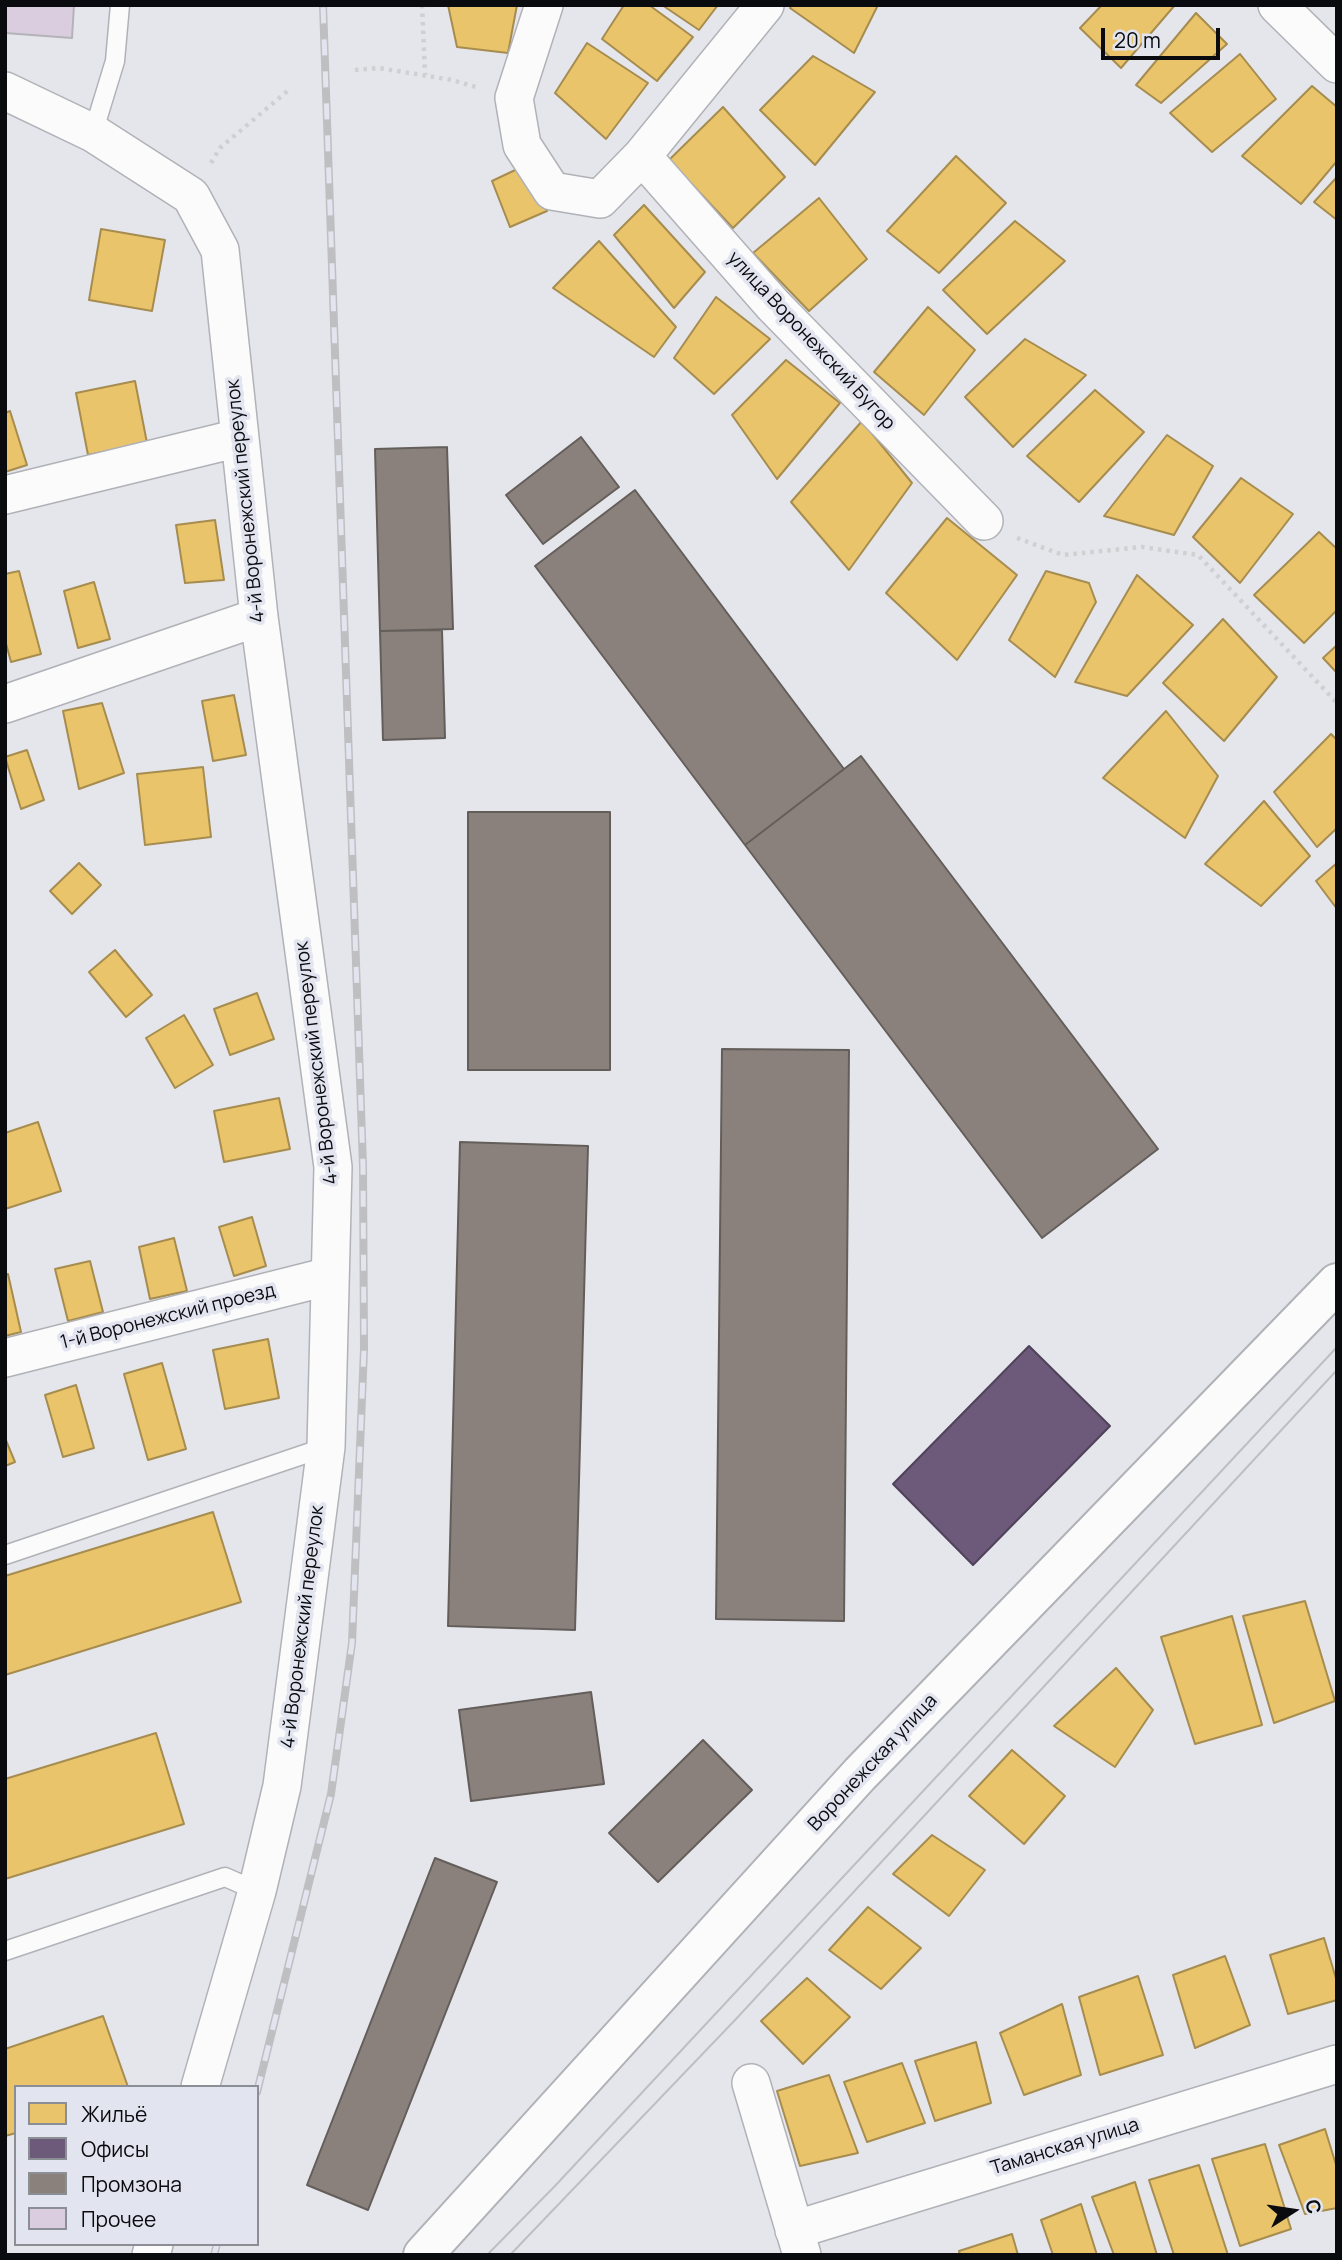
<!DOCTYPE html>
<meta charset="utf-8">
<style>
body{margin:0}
#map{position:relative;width:1342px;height:2260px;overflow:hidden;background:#e5e6ec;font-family:Manrope,sans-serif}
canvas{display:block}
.frame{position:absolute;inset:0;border:7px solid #0a0b0f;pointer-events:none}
.legend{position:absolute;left:14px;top:2085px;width:245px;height:161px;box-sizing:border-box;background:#e2e5ef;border:2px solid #8c8e95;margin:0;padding:9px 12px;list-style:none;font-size:21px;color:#0a0b0f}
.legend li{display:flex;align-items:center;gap:14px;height:35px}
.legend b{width:35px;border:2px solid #8c8e95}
.north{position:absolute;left:1258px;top:2176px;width:70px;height:70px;-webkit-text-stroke:5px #e2e5ef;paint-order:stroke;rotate:78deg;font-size:19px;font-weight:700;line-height:28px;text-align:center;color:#0a0b0f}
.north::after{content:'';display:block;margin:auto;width:24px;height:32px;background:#0a0b0f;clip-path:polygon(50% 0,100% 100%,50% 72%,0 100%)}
.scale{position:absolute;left:1101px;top:28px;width:119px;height:32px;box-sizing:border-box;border:4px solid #0a0b0f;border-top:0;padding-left:9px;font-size:21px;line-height:24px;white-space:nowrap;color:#0a0b0f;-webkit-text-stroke:5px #e2e5ef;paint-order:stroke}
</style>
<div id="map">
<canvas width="1342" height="2260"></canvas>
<div class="frame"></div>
<ul class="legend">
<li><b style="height:19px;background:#e9c46a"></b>Жильё</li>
<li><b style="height:19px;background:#6d597a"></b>Офисы</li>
<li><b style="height:19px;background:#8a817c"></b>Промзона</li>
<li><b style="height:19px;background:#d9cddf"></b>Прочее</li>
</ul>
<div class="north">С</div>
<div class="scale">20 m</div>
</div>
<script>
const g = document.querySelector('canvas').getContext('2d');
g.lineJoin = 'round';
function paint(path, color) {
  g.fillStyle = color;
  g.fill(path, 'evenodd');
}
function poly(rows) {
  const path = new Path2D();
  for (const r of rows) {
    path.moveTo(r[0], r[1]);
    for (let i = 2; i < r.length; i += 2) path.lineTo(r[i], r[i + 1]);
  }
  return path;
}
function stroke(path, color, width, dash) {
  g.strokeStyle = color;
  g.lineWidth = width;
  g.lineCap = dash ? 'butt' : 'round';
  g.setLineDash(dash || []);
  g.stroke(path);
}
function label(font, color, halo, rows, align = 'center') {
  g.font = font + ' Manrope,sans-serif';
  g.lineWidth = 7;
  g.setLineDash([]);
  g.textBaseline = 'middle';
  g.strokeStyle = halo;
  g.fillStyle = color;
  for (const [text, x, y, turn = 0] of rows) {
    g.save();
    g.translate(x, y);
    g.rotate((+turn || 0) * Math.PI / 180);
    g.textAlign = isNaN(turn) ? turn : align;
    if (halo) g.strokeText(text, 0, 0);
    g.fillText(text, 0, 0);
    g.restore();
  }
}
const homes = poly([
 [448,5,517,5,508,53,457,47,448,5],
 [624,5,649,5,693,37,657,81,602,39,624,5],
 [662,5,718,5,699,30,662,5],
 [792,5,878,5,854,53,790,8,792,5],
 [1102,5,1175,5,1121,68,1080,28,1102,5],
 [1196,13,1227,44,1161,103,1136,85,1196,13],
 [587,43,648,83,606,139,555,93,587,43],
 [1240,54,1276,99,1212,152,1170,113,1240,54],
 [813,56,875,92,815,165,760,110,813,56],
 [1312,86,1337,107,1337,161,1301,204,1242,156,1312,86],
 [723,107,785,177,733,228,669,160,723,107],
 [956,156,1006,203,939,273,887,231,956,156],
 [530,163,547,211,510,227,492,181,530,163],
 [1337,177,1337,220,1314,202,1337,177],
 [819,198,867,259,809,311,753,253,819,198],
 [644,205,705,272,674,308,614,235,644,205],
 [1015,221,1065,261,987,334,943,290,1015,221],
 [101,229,165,240,152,311,89,300,101,229],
 [599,241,676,327,654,357,553,288,599,241],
 [716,297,770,339,714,394,674,358,716,297],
 [928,307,975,350,924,415,874,372,928,307],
 [1025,339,1086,375,1013,447,965,397,1025,339],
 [786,360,840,403,777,479,732,415,786,360],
 [135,381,147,443,88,455,76,393,135,381],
 [1095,390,1144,432,1079,502,1027,456,1095,390],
 [10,411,27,465,5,472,5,413,10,411],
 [862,421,912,483,849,570,791,502,862,421],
 [1167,435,1213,466,1174,535,1104,516,1167,435],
 [1241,478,1293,514,1240,583,1193,537,1241,478],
 [947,518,1017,575,957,660,886,593,947,518],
 [215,520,224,580,185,583,176,525,215,520],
 [1319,532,1337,549,1337,610,1304,643,1254,595,1319,532],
 [19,571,41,654,11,662,5,640,5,574,19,571],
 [1046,571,1089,583,1096,602,1055,677,1009,640,1046,571],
 [1137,575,1193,625,1127,696,1075,682,1137,575],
 [94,582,110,639,78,648,64,591,94,582],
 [1223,619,1277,677,1224,741,1163,683,1223,619],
 [1337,645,1337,673,1323,658,1337,645],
 [234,695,246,755,213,761,202,701,234,695],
 [102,703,124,773,79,789,63,711,102,703],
 [1166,711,1218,776,1185,838,1103,778,1166,711],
 [1331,734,1337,740,1337,828,1317,847,1274,792,1331,734],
 [27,750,44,800,21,809,5,757,27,750],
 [203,767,211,837,145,845,137,774,203,767],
 [1264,801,1310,856,1261,906,1205,864,1264,801],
 [79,863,101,885,72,914,50,891,79,863],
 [1337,863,1337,909,1316,881,1337,863],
 [115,950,152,995,126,1017,89,972,115,950],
 [257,993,274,1039,230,1055,214,1009,257,993],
 [184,1015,213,1065,175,1088,146,1038,184,1015],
 [279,1098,290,1149,224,1162,214,1111,279,1098],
 [38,1122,61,1191,5,1209,5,1133,38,1122],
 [252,1217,266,1266,234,1276,219,1227,252,1217],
 [174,1238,187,1291,150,1299,139,1247,174,1238],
 [90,1261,103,1312,68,1321,55,1269,90,1261],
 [8,1274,21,1332,5,1336,5,1275,8,1274],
 [268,1339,279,1398,225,1409,213,1350,268,1339],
 [162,1363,186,1449,148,1460,124,1374,162,1363],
 [76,1385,94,1448,63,1457,45,1395,76,1385],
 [5,1438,15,1462,5,1466,5,1438],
 [213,1512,241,1602,5,1675,5,1576,213,1512],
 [1305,1601,1335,1701,1274,1723,1243,1616,1305,1601],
 [1232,1616,1262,1725,1195,1744,1161,1637,1232,1616],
 [1116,1668,1153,1710,1115,1767,1054,1726,1116,1668],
 [156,1733,184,1824,5,1879,5,1779,156,1733],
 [1012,1750,1065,1796,1024,1844,969,1796,1012,1750],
 [932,1835,985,1870,949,1916,893,1874,932,1835],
 [868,1907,921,1948,881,1989,829,1950,868,1907],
 [1324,1938,1337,1982,1337,2000,1288,2014,1270,1955,1324,1938],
 [1225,1956,1250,2025,1195,2048,1173,1975,1225,1956],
 [1138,1976,1163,2055,1100,2075,1079,1997,1138,1976],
 [807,1978,850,2017,803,2064,761,2021,807,1978],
 [1062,2004,1081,2075,1024,2095,1000,2033,1062,2004],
 [103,2016,128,2087,16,2087,16,2133,5,2136,5,2049,103,2016],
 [976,2042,991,2103,935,2121,915,2061,976,2042],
 [902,2063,925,2123,867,2142,844,2082,902,2063],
 [829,2075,858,2153,800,2166,777,2091,829,2075],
 [1325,2129,1337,2168,1337,2208,1305,2214,1279,2145,1325,2129],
 [1265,2144,1291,2229,1240,2246,1212,2159,1265,2144],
 [1199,2165,1228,2255,1174,2255,1149,2180,1199,2165],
 [1135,2182,1157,2255,1114,2255,1092,2197,1135,2182],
 [1081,2204,1097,2255,1053,2255,1041,2220,1081,2204],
 [1012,2234,1018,2255,960,2255,959,2251,1012,2234]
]);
paint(homes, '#e9c46a');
stroke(homes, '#a68c4f', 2);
const offices = poly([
 [1029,1346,1110,1426,973,1565,893,1484,1029,1346]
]);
paint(offices, '#6d597a');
stroke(offices, '#4f425a', 2);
const industry = poly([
 [581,437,619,487,543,544,506,495,581,437],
 [447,447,453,629,380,631,375,449,447,447],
 [635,490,844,769,745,845,535,566,635,490],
 [442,630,445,738,383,740,380,631,442,630],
 [861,756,1158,1149,1042,1238,745,845,861,756],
 [468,812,610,812,610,1070,468,1070,468,812],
 [722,1049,849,1050,844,1621,716,1619,722,1049],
 [460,1142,588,1146,575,1630,448,1626,460,1142],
 [591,1692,604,1784,471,1801,459,1710,591,1692],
 [703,1740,752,1790,658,1882,609,1833,703,1740],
 [435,1858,497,1882,368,2210,307,2185,435,1858]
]);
paint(industry, '#8a817c');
stroke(industry, '#645e5b', 2);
const building = poly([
 [5,5,74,5,72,38,5,33,5,5]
]);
paint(building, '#d9cddf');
stroke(building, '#b4b3b8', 2);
const lane = poly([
 [93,133,115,61,120,5],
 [5,1555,326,1447],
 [5,1951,225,1877,257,1891]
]);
const street = poly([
 [544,5,514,98,522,145,552,191,600,199,642,156,765,5],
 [1277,5,1337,64],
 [5,91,93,133,191,196,220,250,259,617,333,1167,326,1447,282,1786,257,1891,200,2087],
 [642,156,773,305,984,521],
 [5,495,239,438],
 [5,704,259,617],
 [5,1358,330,1276],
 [751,2083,802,2255],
 [794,2230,1337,2064],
 [151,2255,154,2244]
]);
const secondary = poly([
 [423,2255,860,1774,1337,1283]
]);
stroke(lane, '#b1b2b7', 21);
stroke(street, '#b1b2b7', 40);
stroke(secondary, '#b1b2b7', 42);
stroke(poly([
 [422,5,425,75],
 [355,70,379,68,452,80,479,88],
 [211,163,220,148,291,88],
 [1017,538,1063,555,1142,547,1198,555,1337,703]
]), '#d0d0d2', 4.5, [3.5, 5]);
stroke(lane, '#fbfbfc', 18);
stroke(street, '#fbfbfc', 37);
stroke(secondary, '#fbfbfc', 38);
stroke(poly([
 [487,2255,554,2187,1337,1347],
 [510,2255,736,2019,1337,1370]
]), '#bfbfc1', 2);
const rail = poly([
 [257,2092,331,1794,352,1643,364,1349,363,1166,323,5],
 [214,2255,217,2244]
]);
stroke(rail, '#bfbfc1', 8);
stroke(rail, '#e2e5ef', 5, [16]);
label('19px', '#0a0b0f', '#e2e5ef', [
 ["улица Воронежский Бугор",811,341,47],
 ["4-й Воронежский переулок",246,501,-96],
 ["4-й Воронежский переулок",317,1063,-97],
 ["1-й Воронежский проезд",168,1317,-14],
 ["4-й Воронежский переулок",303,1627,-83],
 ["Воронежская улица",873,1763,-47],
 ["Таманская улица",1065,2147,-17]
]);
</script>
